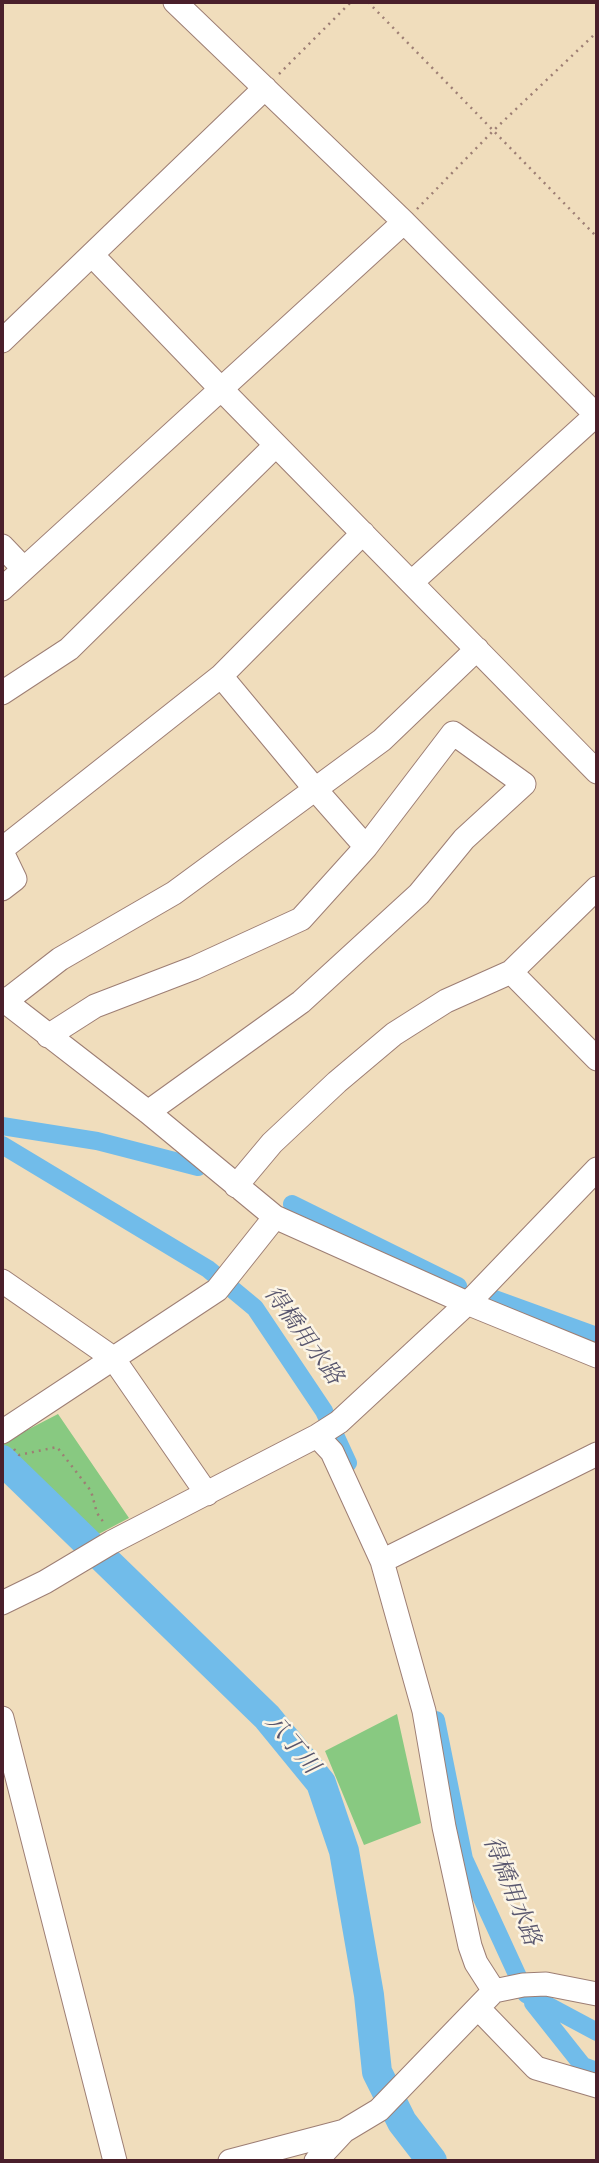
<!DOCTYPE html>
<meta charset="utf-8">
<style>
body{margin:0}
#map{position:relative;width:599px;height:2163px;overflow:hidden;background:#f0ddbc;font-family:"Sorts Mill Goudy",serif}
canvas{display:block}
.frame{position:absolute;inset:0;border:4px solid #4a1f2b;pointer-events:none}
</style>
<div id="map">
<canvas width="599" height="2163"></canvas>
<div class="frame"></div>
</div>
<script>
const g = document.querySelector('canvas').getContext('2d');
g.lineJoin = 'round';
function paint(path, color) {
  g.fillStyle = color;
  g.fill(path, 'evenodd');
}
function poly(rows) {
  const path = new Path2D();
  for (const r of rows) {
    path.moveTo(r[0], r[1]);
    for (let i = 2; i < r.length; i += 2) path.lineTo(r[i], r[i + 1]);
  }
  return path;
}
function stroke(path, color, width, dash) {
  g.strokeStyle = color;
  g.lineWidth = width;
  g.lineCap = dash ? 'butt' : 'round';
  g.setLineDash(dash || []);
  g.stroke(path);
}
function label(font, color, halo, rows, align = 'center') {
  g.font = font + ' "Sorts Mill Goudy","Noto Serif JP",serif';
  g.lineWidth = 5;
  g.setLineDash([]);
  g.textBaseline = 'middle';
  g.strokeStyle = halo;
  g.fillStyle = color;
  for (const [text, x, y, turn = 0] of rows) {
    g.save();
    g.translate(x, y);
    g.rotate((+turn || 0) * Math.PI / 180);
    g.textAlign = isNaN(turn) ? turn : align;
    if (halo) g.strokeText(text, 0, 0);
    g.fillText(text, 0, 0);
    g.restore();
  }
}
paint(poly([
 [58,1414,129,1518,93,1537,2,1445,2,1443],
 [397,1714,421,1823,364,1845,325,1751]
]), '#88c981');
stroke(poly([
 [2,1126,97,1141,198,1167],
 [2,1145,208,1269,255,1308,324,1411,348,1463],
 [292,1204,458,1286],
 [489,1297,597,1336],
 [436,1720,464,1859,526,1994,597,2032],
 [533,2003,583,2066,597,2071]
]), '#71bcea', 18);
stroke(poly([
 [2,1460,267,1717,321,1783,344,1851,369,1995,377,2072,402,2122,432,2161]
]), '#71bcea', 30);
const minor = poly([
 [175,2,404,222,597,416],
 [92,255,222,390,597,772],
 [2,341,265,88],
 [2,546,24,569],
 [412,582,596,415],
 [2,589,404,222],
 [221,676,315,789,366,847],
 [2,693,69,649,276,445],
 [2,849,221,676,363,533],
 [2,852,15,879,2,889],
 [511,972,597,1059],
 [2,999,148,1112,275,1217,467,1303,597,1356],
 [2,1004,60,959,174,893,382,740,477,649],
 [48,1036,95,1006,194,968,301,919,366,847,453,733,524,784,464,839,419,894,301,1002,148,1112],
 [236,1186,272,1143,337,1082,394,1034,446,1001,511,972,597,888],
 [2,1281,113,1358,207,1494],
 [2,1432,217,1290,275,1217],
 [317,1436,332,1452,382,1561,424,1711,444,1827,470,1946,476,1963,494,1991],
 [382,1561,597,1454],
 [2,1603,45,1582,112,1542,317,1436,339,1422,474,1297,597,1169],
 [2,1718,115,2161],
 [478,2008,536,2068,597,2086],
 [230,2161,344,2131,379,2110,494,1991,523,1985,546,1984,597,1994],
 [316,2161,344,2131]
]);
stroke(minor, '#9d7e74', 25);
stroke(poly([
 [368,2,597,237],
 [279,74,351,2],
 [417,209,494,130,597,32],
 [14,1449,19,1455,57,1447,91,1491,97,1513,104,1523]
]), '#9d7e74', 2.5, [2, 5]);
stroke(minor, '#fff', 23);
label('italic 23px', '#58566e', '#fcf5e5', [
 ["得橋用水路",301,1337,54],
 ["八丁川",290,1746,50],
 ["得橋用水路",509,1892,68]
]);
</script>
